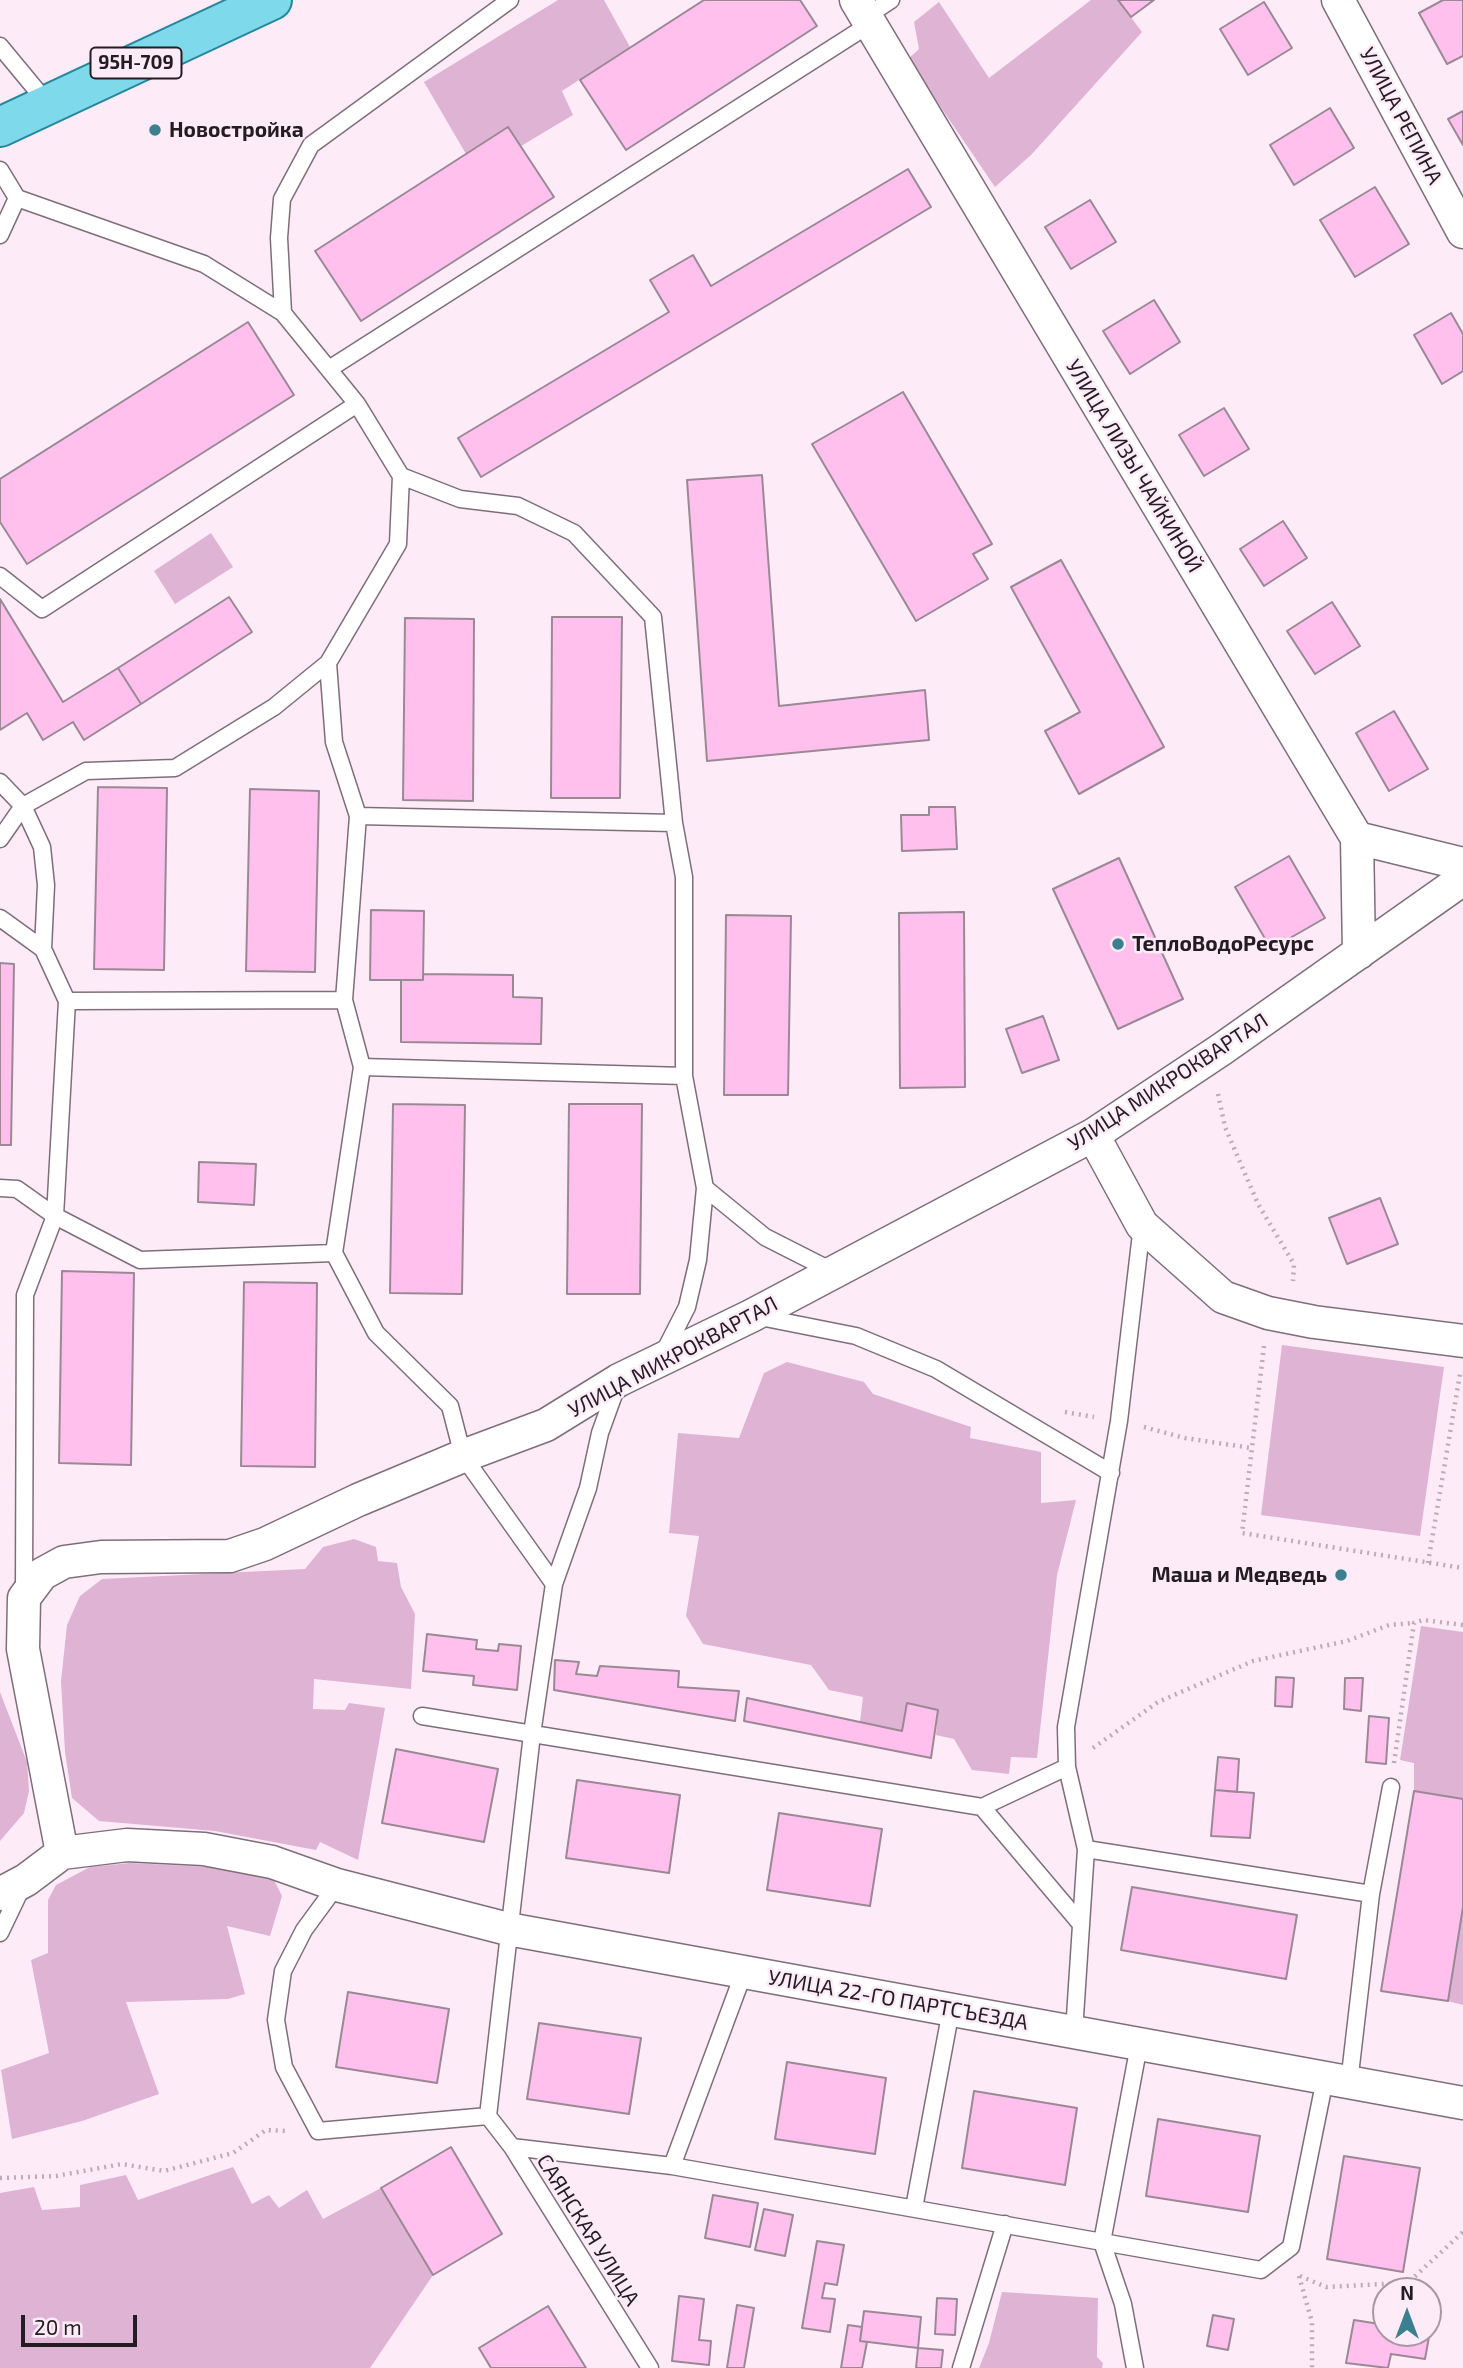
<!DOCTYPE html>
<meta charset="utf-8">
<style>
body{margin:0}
#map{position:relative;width:1463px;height:2368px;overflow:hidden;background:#feebf8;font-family:"Exo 2",sans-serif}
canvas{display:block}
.north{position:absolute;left:1372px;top:2277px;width:70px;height:70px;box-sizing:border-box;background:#feebf8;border:2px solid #a698a2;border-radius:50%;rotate:0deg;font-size:19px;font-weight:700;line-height:28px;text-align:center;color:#231c21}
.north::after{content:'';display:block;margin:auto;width:24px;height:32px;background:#3c808f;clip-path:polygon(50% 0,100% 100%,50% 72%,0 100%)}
.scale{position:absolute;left:21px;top:2315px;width:116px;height:32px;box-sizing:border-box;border:4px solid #231c21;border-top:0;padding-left:9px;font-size:21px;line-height:24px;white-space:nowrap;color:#231c21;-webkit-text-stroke:5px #feebf8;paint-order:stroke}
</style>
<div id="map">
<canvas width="1463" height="2368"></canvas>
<div class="north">N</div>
<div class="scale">20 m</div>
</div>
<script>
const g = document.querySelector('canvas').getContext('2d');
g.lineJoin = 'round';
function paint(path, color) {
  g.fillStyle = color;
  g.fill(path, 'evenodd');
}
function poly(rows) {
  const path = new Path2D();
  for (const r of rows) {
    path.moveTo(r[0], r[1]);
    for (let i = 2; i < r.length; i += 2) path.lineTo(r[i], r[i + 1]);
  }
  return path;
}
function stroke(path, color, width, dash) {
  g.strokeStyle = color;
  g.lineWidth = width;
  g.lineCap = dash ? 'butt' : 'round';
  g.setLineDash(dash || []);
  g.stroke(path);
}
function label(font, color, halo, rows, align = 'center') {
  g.font = font + ' "Exo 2",sans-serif';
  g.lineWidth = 5;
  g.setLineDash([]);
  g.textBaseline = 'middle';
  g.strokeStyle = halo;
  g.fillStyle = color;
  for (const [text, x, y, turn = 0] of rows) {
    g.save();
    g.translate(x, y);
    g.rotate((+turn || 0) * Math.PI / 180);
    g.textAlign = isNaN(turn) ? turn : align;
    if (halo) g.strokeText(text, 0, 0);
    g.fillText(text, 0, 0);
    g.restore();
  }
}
paint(poly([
 [558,0,604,0,630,47,562,91,573,115,521,146,508,127,466,154,424,82],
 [1091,0,1118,0,1142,32,1031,155,995,187,908,59,919,49,914,22,939,2,989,78],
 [211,533,233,567,175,604,154,571],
 [1282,1345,1444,1367,1420,1536,1261,1515],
 [787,1362,864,1382,873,1394,971,1427,970,1438,1041,1452,1041,1503,1076,1500,1057,1575,1037,1758,1011,1757,1009,1774,972,1770,954,1739,936,1735,938,1710,908,1704,902,1731,860,1722,863,1697,829,1690,811,1665,703,1644,686,1616,699,1536,669,1533,678,1433,739,1438,764,1373],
 [354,1539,376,1547,378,1561,397,1563,401,1587,415,1614,411,1689,314,1679,313,1709,345,1710,349,1703,385,1708,358,1860,320,1842,316,1850,215,1831,99,1821,72,1798,65,1752,61,1681,67,1625,80,1596,102,1579,305,1569,323,1547],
 [1421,1626,1463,1632,1463,1799,1414,1791,1414,1763,1400,1760],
 [0,1692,27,1762,29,1791,24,1813,0,1841],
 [130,1863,210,1867,273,1878,282,1896,270,1936,227,1926,245,1994,228,1999,126,2002,159,2094,82,2121,12,2139,1,2070,49,2053,31,1960,48,1953,48,1900,56,1885,90,1867],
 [1463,1907,1463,2005,1448,2001],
 [233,2167,252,2204,269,2195,279,2208,307,2190,323,2219,381,2188,433,2275,370,2368,0,2368,0,2193,34,2187,42,2210,80,2207,80,2185,126,2175,138,2200],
 [1002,2292,1098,2298,1097,2357,1103,2363,1102,2368,979,2368,989,2343]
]), '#deb3d3');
const building = poly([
 [704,0,800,0,817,26,626,150,580,80,704,0],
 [1118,0,1154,0,1131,17,1118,0],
 [1443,0,1463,0,1463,56,1447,64,1419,13,1443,0],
 [1264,2,1292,48,1248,75,1220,29,1264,2],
 [1330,108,1354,148,1294,185,1270,145,1330,108],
 [1463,111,1463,145,1448,119,1463,111],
 [508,127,554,197,361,321,315,251,508,127],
 [908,169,931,207,481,477,458,438,669,312,650,280,693,255,711,286,908,169],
 [1375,187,1409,244,1355,277,1320,220,1375,187],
 [1090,200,1116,242,1071,269,1045,227,1090,200],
 [1154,300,1180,342,1130,374,1103,331,1154,300],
 [1451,313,1463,334,1463,371,1442,384,1414,335,1451,313],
 [248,322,294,395,27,564,0,522,0,479,248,322],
 [903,392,992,544,973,554,988,579,916,621,812,444,903,392],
 [1224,408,1249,449,1204,476,1179,435,1224,408],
 [762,475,779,706,925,690,929,740,707,761,687,480,762,475],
 [1283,521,1307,558,1264,586,1240,549,1283,521],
 [1061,560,1164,747,1079,794,1045,731,1080,712,1011,587,1061,560],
 [229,597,252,632,141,704,118,668,229,597],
 [0,599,63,702,118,668,141,704,84,740,73,722,43,740,27,713,0,730,0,599],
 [1332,602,1360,646,1315,674,1287,631,1332,602],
 [552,617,622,617,620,798,551,798,552,617],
 [405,618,474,619,473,801,403,800,405,618],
 [1394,711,1428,769,1389,791,1356,733,1394,711],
 [98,787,167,788,164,970,94,969,98,787],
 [250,789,319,791,315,972,246,971,250,789],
 [929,807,955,807,957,849,902,851,901,815,929,815,929,807],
 [1289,856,1325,918,1271,949,1235,887,1289,856],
 [1119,858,1183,999,1118,1029,1053,889,1119,858],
 [371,910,424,911,423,980,370,980,371,910],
 [964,912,965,1087,900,1088,899,913,964,912],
 [726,915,791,916,788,1095,724,1095,726,915],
 [0,963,14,964,11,1145,0,1145,0,963],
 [423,974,513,975,513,997,542,998,541,1044,401,1042,401,980,423,980,423,974],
 [1043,1016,1059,1060,1022,1073,1006,1029,1043,1016],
 [393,1104,465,1105,462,1294,390,1293,393,1104],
 [569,1104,642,1104,640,1294,567,1294,569,1104],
 [199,1162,256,1164,254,1205,198,1202,199,1162],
 [1380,1198,1398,1244,1347,1264,1329,1218,1380,1198],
 [62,1271,134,1273,131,1465,59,1463,62,1271],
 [244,1282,317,1283,315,1467,241,1466,244,1282],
 [427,1634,477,1640,476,1649,498,1651,499,1644,521,1646,517,1690,473,1685,474,1676,423,1671,427,1634],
 [555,1660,579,1662,576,1674,597,1676,600,1666,679,1671,678,1687,739,1691,735,1721,554,1690,555,1660],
 [1276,1677,1294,1678,1292,1707,1275,1706,1276,1677],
 [1345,1678,1363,1678,1361,1711,1344,1709,1345,1678],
 [747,1698,902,1731,907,1703,938,1710,931,1758,744,1721,747,1698],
 [1369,1716,1389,1718,1386,1764,1366,1762,1369,1716],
 [396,1749,498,1769,484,1842,382,1823,396,1749],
 [1218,1757,1239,1759,1237,1792,1215,1790,1218,1757],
 [577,1780,680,1795,669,1873,566,1858,577,1780],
 [1215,1790,1254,1793,1250,1838,1211,1836,1215,1790],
 [1414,1791,1463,1799,1463,1907,1448,2001,1381,1991,1414,1791],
 [779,1813,882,1829,870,1906,767,1890,779,1813],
 [1132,1887,1297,1915,1286,1979,1121,1950,1132,1887],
 [348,1992,449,2009,437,2083,336,2067,348,1992],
 [539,2023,641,2038,629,2114,527,2099,539,2023],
 [787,2062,886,2078,875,2154,775,2139,787,2062],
 [974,2091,1077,2108,1065,2185,962,2168,974,2091],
 [1158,2119,1260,2136,1248,2212,1146,2196,1158,2119],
 [451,2147,502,2234,433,2275,381,2188,451,2147],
 [1344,2156,1420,2168,1403,2272,1327,2259,1344,2156],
 [713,2195,758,2203,750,2247,705,2238,713,2195],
 [764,2209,793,2215,785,2256,755,2250,764,2209],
 [817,2241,844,2245,837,2285,825,2283,822,2298,835,2299,830,2332,802,2328,817,2241],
 [679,2296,704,2299,699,2340,711,2341,709,2365,672,2361,679,2296],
 [937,2298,957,2299,955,2335,935,2334,937,2298],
 [737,2305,754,2308,744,2368,727,2368,737,2305],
 [548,2306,586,2368,491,2368,479,2348,548,2306],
 [1428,2308,1434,2309,1425,2359,1391,2354,1388,2368,1346,2363,1354,2320,1386,2325,1386,2333,1428,2333,1428,2308],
 [864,2311,921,2317,918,2348,860,2341,864,2311],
 [1213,2315,1234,2319,1228,2350,1207,2346,1213,2315],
 [848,2325,862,2327,860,2341,867,2342,862,2368,841,2368,848,2325],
 [918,2348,943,2350,941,2368,916,2368,918,2348]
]);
paint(building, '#ffc0ee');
stroke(building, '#9a8995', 2);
const lane = poly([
 [865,17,891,0],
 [0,46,48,104],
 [0,170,17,198,0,235],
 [17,198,204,264,283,313,357,404,401,476],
 [283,313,279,238,282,199,311,145,510,0],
 [329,369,870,24],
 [0,576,42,609,357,404],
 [0,782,23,806,42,847,46,885,43,949],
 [0,839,23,806,86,771,175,768,274,707,328,663],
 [0,918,43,949,67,1001,55,1216,25,1295,24,1592],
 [67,1001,344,1000,358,816,334,742,328,663,398,544,401,476,460,499,518,506,574,533,653,617,674,823,358,816],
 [362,1067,684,1076],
 [0,1188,17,1189,55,1216,140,1260,334,1253,362,1067,344,1000],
 [705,1188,765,1237,832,1271],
 [334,1253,376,1333,450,1406,463,1456,554,1584],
 [755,1316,856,1336,936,1369,1111,1473],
 [662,1356,687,1307,698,1260,705,1188,684,1076,684,877,674,823],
 [422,1716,982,1807,1067,1767],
 [982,1807,1080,1923],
 [1086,1849,1371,1894],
 [337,1885,304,1930,283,1971,276,2020,284,2067,318,2131,488,2116],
 [0,1933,23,1885],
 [1074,2032,1086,1849,1067,1767,1066,1727,1119,1421,1142,1225],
 [1349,2083,1371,1894,1391,1787],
 [488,2116,532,1734,554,1584,588,1488,600,1433,617,1386],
 [488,2116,512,2147,650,2368],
 [512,2147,672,2166,1261,2270,1291,2247,1325,2079],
 [672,2166,744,1972],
 [914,2208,951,2010],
 [961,2368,1005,2224],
 [1135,2368,1123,2304,1102,2242,1139,2045]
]);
const street = poly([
 [856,0,1357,838,1463,864],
 [1338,0,1463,232],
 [1357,838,1359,953],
 [1093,1135,1142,1225,1223,1297,1268,1313,1314,1322,1463,1341],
 [62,1853,23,1649,24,1598,42,1574,64,1562,101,1557,230,1556,265,1544,358,1500,463,1456,546,1425,619,1380,751,1316,1093,1135,1222,1049,1463,879],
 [0,1894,26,1880,62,1853,127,1845,204,1849,272,1862,337,1885,508,1929,1463,2103]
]);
const primary = poly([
 [0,127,272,0]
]);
stroke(lane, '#7e6e7a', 19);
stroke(street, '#7e6e7a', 35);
stroke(primary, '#26879b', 42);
stroke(poly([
 [1218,1094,1225,1127,1258,1204,1294,1264,1293,1281],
 [1264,1346,1242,1533,1463,1568],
 [1065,1412,1094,1417],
 [1144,1427,1185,1438,1251,1448],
 [1428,1563,1460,1374],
 [1093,1748,1158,1702,1253,1661,1347,1641,1389,1625,1414,1623],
 [1394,1763,1414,1623,1423,1620,1463,1625],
 [0,2178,56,2176,122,2164,164,2171,233,2153,266,2130,286,2131],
 [1299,2276,1312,2322,1312,2368],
 [1300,2276,1326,2287,1403,2283,1412,2279,1463,2232]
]), '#bbacb7', 4.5, [2, 5]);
stroke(lane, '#fff', 16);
stroke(street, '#fff', 32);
stroke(primary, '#7ed9ea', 38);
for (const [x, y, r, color] of [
 [155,130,7,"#3c808f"],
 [1118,944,7,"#3c808f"],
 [1341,1575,7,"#3c808f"]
]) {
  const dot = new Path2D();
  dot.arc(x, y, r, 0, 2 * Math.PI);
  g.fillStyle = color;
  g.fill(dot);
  stroke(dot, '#feebf8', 2.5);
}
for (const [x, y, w] of [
 [136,63,91]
]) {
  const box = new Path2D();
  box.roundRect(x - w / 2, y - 15.5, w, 31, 5);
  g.fillStyle = '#feebf8';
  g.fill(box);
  stroke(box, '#231c21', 2);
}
label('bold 19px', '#231c21', null, [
 ["95Н-709",136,63]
]);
label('21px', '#231c21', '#feebf8', [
 ["УЛИЦА РЕПИНА",1401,116,62],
 ["УЛИЦА ЛИЗЫ ЧАЙКИНОЙ",1134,466,59],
 ["УЛИЦА МИКРОКВАРТАЛ",1168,1082,-33],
 ["УЛИЦА МИКРОКВАРТАЛ",673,1357,-28],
 ["УЛИЦА 22-ГО ПАРТСЪЕЗДА",898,2000,10],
 ["САЯНСКАЯ УЛИЦА",588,2230,58]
]);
label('bold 21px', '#231c21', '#feebf8', [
 ["Новостройка",169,130],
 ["ТеплоВодоРесурс",1132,944],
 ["Маша и Медведь",1327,1575,"right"]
], 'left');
</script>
